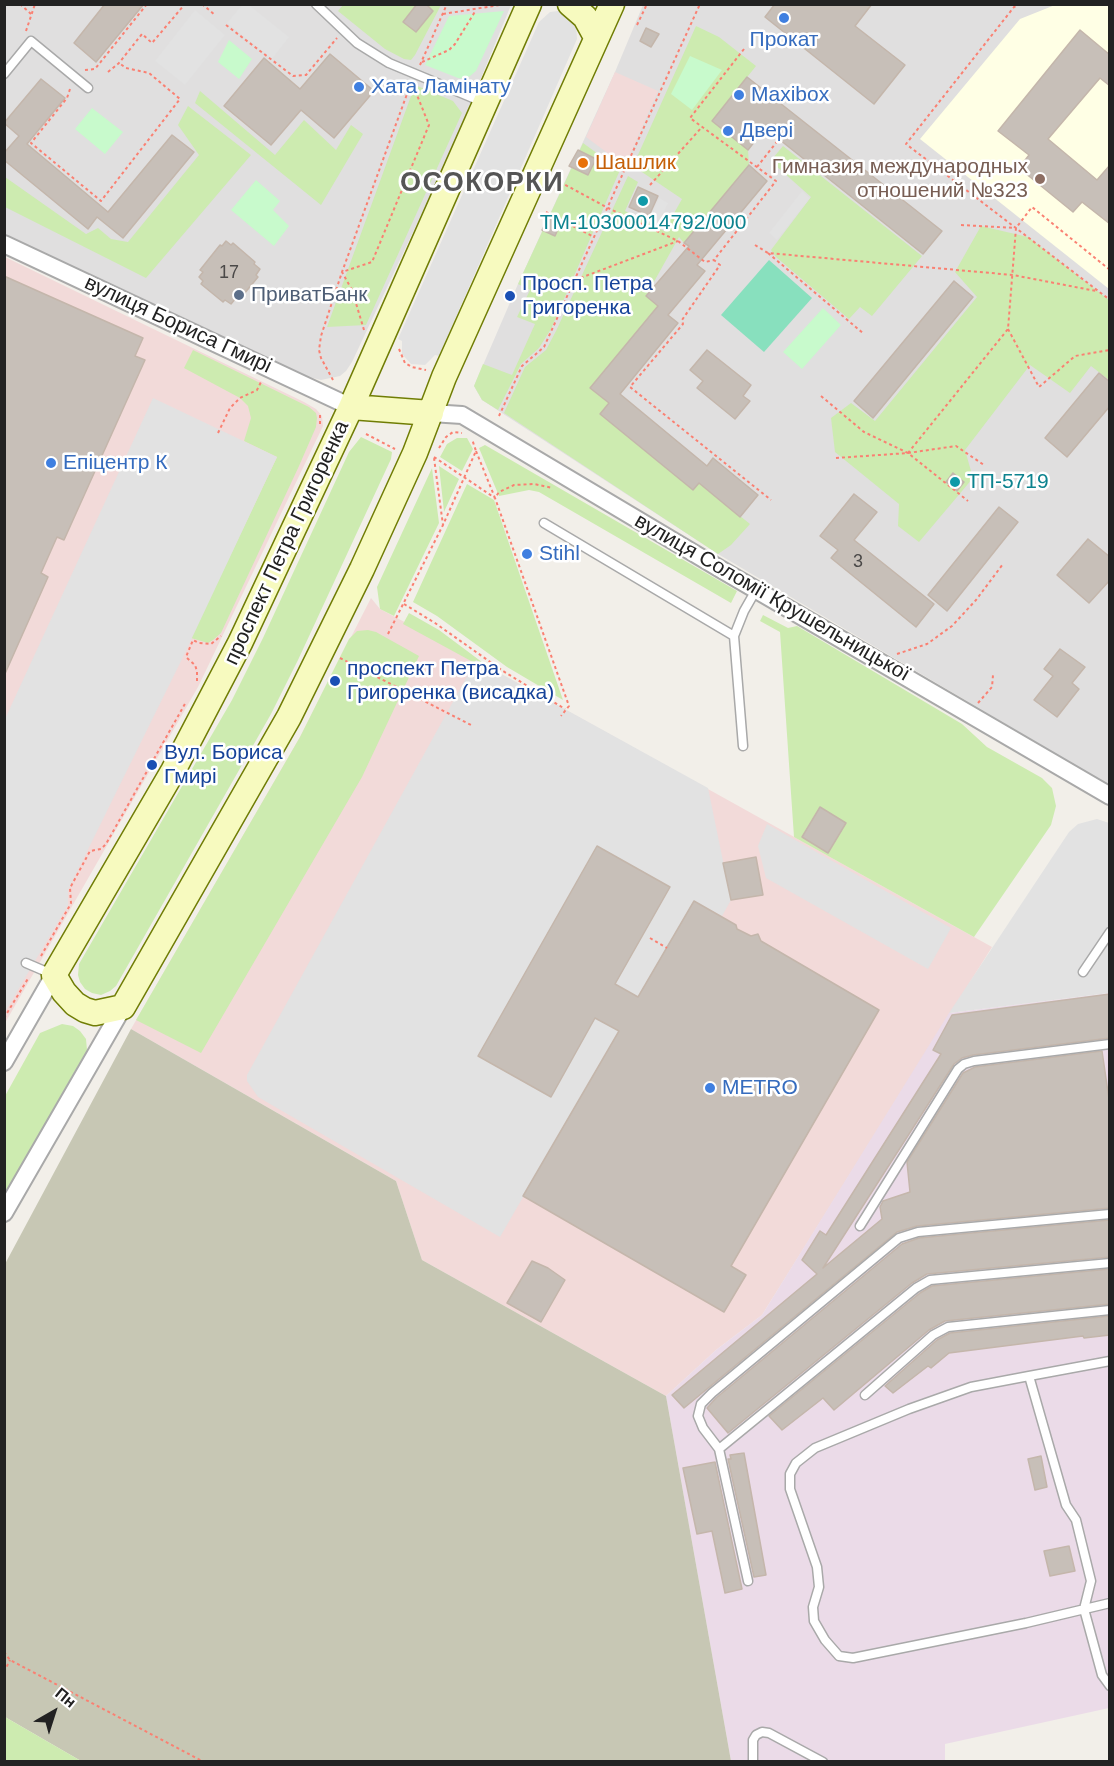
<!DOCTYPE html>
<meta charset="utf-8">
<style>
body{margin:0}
#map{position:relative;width:1114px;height:1766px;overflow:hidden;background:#f2efe9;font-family:Arial,sans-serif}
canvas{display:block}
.frame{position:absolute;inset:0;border:6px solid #222;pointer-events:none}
.north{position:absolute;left:24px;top:1682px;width:60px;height:60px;-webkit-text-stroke:4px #fff;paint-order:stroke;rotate:39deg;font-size:16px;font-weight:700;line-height:24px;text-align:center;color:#222}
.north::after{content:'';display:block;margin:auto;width:21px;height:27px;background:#222;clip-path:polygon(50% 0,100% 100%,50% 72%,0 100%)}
</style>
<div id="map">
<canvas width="1114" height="1766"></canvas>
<div class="frame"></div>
<div class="north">Пн</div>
</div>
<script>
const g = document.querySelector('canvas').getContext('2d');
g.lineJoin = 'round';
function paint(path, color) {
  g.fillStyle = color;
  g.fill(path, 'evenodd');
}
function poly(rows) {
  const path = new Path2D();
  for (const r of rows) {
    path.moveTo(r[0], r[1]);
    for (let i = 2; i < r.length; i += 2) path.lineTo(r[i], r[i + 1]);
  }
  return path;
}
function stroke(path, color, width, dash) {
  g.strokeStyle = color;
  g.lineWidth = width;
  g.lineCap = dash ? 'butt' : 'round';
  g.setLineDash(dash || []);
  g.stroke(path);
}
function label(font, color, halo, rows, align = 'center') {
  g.font = font + ' Arial,sans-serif';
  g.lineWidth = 5;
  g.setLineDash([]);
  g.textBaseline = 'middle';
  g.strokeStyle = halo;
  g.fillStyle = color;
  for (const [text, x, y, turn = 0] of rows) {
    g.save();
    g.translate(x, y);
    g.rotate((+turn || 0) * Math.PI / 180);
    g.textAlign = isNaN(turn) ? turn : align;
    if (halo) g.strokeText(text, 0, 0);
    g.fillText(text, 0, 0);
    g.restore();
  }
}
paint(poly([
 [5,5,511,5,451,151,352,362,346,371,340,376,321,380,305,376,5,235],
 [643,5,1109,5,1109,785,718,554,482,400,474,386,518,284,615,72]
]), '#e0dfdf');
paint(poly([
 [615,72,658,91,625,166,586,137],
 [5,257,304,402,316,409,322,416,323,426,198,687,5,1023],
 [371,598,380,609,476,660,992,947,762,1315,716,1350,666,1396,422,1260,396,1181,131,1029,300,737]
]), '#f2dad9');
paint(poly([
 [1109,993,1109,1708,945,1744,945,1761,731,1761,666,1396,716,1350,762,1315,949,1013]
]), '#ebdbe8');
paint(poly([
 [1055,5,1109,5,1109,289,920,139,1020,19]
]), '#ffffe5');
paint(poly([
 [131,1029,396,1181,422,1260,666,1396,731,1761,81,1761,5,1717,5,1264]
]), '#c7c7b4');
paint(poly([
 [343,5,441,5,415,55,411,60,404,59,385,49,338,11],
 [696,26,719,37,756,66,712,121,748,150,749,165,684,243,679,237,646,296,658,306,590,388,609,403,600,414,693,490,699,483,750,524,731,545,718,554,504,413,525,367,546,350,556,331,628,176,638,182,625,211,664,231,682,199,633,166],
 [415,85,453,101,462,113,366,325,327,327],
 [200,91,275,155,304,120,336,150,351,125,363,134,321,205,195,103],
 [188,106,251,155,146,278,5,207,5,177,86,234,98,228,111,239,128,242,199,155,178,125],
 [583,143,620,170,551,329,539,348,521,364,498,410,482,400,474,386,483,364,512,375,535,324,517,317,530,290,518,284],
 [783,146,922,256,872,316,860,307,849,319,776,257,771,250,811,197,775,165,773,158],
 [981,226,1028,237,1109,300,1109,380,1091,366,1070,393,1030,365,965,450,973,478,919,542,898,526,899,504,835,452,831,418,851,403,875,421,977,297,955,272],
 [193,350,309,407,316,413,317,418,316,427,299,466,221,633,213,640,208,643,191,638,277,457,244,441,251,418,248,406,240,398,184,368],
 [361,437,392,452,391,459,298,660,271,714,116,986,110,991,101,995,92,993,85,989,80,982,78,975,79,964,232,700,263,638,349,452],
 [457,438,467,438,473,449,462,471,440,457,447,444],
 [485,445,737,591,731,603,539,492,529,490,499,496,479,448],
 [439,466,459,479,444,512],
 [432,468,439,523,394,616,380,609,377,587],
 [467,484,494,500,563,700,507,667,437,616,413,602],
 [409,613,439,630,506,680,403,624],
 [763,615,788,628,797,626,962,724,987,747,1042,778,1052,788,1056,806,1051,825,974,937,794,837,780,632,760,621],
 [368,630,376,632,419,656,362,777,201,1053,136,1020,300,737,349,639,357,631],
 [62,1024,73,1026,80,1031,86,1039,87,1050,5,1194,5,1096,40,1033],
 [4,1717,5,1717,81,1761,5,1761]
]), '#cdebb0');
paint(poly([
 [504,11,476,71,470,76,465,79,458,78,425,65,449,16],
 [229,40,252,59,239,79,218,62],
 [690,56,722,70,692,110,671,94],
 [92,108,123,132,105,154,75,129],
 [256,180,280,201,273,210,289,226,274,246,231,210],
 [823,308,841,325,802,369,783,352]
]), '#c8facc');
paint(poly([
 [769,260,812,298,764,352,721,315]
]), '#88e0be');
paint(poly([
 [242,5,249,5,289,37,272,59,227,23],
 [195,10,225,35,185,85,155,61],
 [558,11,565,13,576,24,577,39,439,356,435,355,425,365,411,364,402,354,402,341,398,339,539,22,550,12],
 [802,191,810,198,777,240,769,233],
 [659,198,668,203,658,224,649,219],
 [153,398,277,457,183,657,68,890,68,905,5,1012,5,719],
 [476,660,708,788,731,900,722,916,694,901,500,1237,258,1097,247,1081,247,1075],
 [1097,819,1109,823,1109,993,949,1013,1069,832,1078,824],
 [767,824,951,928,928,969,766,878,758,846]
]), '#e2e2e2');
const building = poly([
 [105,4,144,4,96,62,74,43,105,4],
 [417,4,426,4,433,11,416,32,403,22,417,4],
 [775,4,872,4,855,26,905,65,874,104,765,17,775,4],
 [646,28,659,34,651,47,640,41,646,28],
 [1080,30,1110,55,1110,86,1100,78,1048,139,1097,180,1110,165,1110,224,1082,202,1073,212,1019,168,1029,155,998,131,1080,30],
 [330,54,374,91,334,138,301,110,271,145,224,106,264,58,300,89,330,54],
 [747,77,942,231,923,254,765,128,748,150,712,121,747,77],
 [41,79,65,98,27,144,108,212,172,135,194,152,123,238,97,217,88,229,4,160,4,153,19,136,4,123,41,79],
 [578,150,596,159,588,175,569,166,578,150],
 [749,165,767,181,697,265,705,271,668,315,678,323,620,394,707,466,713,458,758,495,740,517,699,483,693,490,600,414,609,403,590,388,658,306,646,296,689,246,684,243,749,165],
 [638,187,658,196,649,216,629,207,638,187],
 [549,216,561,222,555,236,542,230,549,216],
 [226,241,231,245,233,243,255,262,254,264,260,269,256,275,258,277,239,300,236,298,231,304,225,300,223,302,201,284,203,281,199,277,203,272,200,270,220,245,222,246,226,241],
 [4,276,143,338,135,356,145,360,64,540,57,537,41,573,48,577,4,676,4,276],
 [954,281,973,297,873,418,854,401,954,281],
 [707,350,751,385,743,396,750,401,735,419,697,388,703,381,690,370,707,350],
 [1099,373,1110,382,1110,406,1067,457,1045,438,1099,373],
 [953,473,964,482,957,491,946,482,953,473],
 [854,494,877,512,854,540,934,604,916,627,831,558,838,550,820,536,854,494],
 [999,507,1018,522,947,611,928,595,999,507],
 [1088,539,1110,557,1110,580,1089,603,1057,575,1088,539],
 [1060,649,1085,667,1072,683,1079,689,1057,717,1034,700,1053,676,1044,669,1060,649],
 [820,807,846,823,828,853,802,837,820,807],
 [597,846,670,887,615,984,638,997,694,901,736,925,737,929,751,936,758,934,761,941,879,1010,731,1266,746,1275,724,1312,523,1196,619,1031,595,1018,551,1097,478,1056,597,846],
 [756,857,763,895,731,900,723,863,756,857],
 [1110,994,1110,1038,973,1055,962,1058,954,1064,823,1268,882,1219,880,1207,883,1201,910,1192,907,1162,963,1073,975,1067,1102,1051,1110,1106,1110,1208,917,1226,897,1232,684,1408,672,1395,817,1274,802,1260,820,1231,826,1235,941,1054,933,1050,952,1015,1110,994],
 [1110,1220,1110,1257,927,1274,912,1283,728,1433,707,1408,716,1398,902,1244,919,1238,1110,1220],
 [532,1261,548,1268,565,1280,541,1322,507,1303,532,1261],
 [1110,1269,1110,1304,945,1321,929,1330,834,1410,823,1398,782,1430,769,1416,920,1293,932,1286,1110,1269],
 [1110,1316,1110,1335,1084,1338,1083,1336,949,1353,931,1368,928,1366,893,1393,885,1386,937,1340,950,1333,1110,1316],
 [744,1453,766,1575,754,1577,728,1459,731,1459,730,1455,744,1453],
 [1041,1456,1047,1487,1035,1490,1028,1459,1041,1456],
 [715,1462,742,1589,725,1593,712,1531,697,1534,683,1468,715,1462],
 [1069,1546,1075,1571,1050,1576,1044,1551,1069,1546]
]);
paint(building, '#c7bfb8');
stroke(building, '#c4b6ab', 1.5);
const lane = poly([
 [316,4,357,43,389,63,485,103],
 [4,74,31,41,88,88],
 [544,523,734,636],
 [743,746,734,636,744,611,756,590],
 [26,963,54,975],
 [1083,972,1110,932],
 [860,1226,958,1069,964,1064,974,1061,1110,1044],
 [1110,1361,1029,1376,1066,1505,1076,1520,1091,1581,1084,1609,1102,1675,1110,1686],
 [1029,1376,971,1387,909,1409,815,1448,796,1463,790,1474,790,1489,817,1567,819,1587,813,1607,814,1621,825,1640,839,1656,853,1658,1026,1623,1110,1603],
 [865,1395,933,1335,948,1327,1110,1310],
 [719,1449,916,1288,930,1280,1110,1263],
 [748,1581,719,1449,703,1428,698,1416,701,1404,712,1393,899,1238,918,1232,1110,1214],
 [753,1762,753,1740,756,1735,762,1732,769,1733,823,1762]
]);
const street = poly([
 [4,244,351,407],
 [431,413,462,415,722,570,1110,796],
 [4,1062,54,975],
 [4,1213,123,1007]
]);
const secondary = poly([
 [529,4,351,407,240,643,173,771,54,975,64,992,75,1004,85,1010,95,1013,123,1007,289,717,362,569,415,453,444,377,612,4],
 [570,4,585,17,596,37],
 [351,407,431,413]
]);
stroke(lane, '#a9a9a9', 11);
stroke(street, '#a9a9a9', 20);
stroke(secondary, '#707d05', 27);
stroke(poly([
 [20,4,31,14],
 [202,4,215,15],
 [1021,4,1014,7,906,144,1110,300],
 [443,14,506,4],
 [226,25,293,76,306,75,337,38],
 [637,25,647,4],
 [26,31,35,4],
 [744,49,690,118,776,181,714,260,720,265,682,320,683,324,630,387,771,500],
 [422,62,449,50,455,44,476,10],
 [420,65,447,4],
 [85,70,95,69,147,4],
 [108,72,119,63,142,34,152,43,185,4],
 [70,89,67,98,31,143,101,201,180,99,149,73,126,68,119,63],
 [757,167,779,139],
 [560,182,608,208,678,241,705,262,714,260],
 [650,185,702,127],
 [546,212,594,237],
 [961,225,1016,228],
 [755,245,768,253,1013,275,1096,291],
 [768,253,864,334],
 [575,280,678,241],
 [1008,329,1039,387,1075,356,1110,350],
 [364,330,352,290,342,272,372,262,429,125,413,85],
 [399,349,405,363,412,367,426,370],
 [333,380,321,358,319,350,321,336,342,272,411,83],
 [821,396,864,432,908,453,968,501],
 [320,415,320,424],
 [499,416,522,366,544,347,700,4],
 [218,433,230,408,240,398,257,390,261,382],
 [366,434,395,449],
 [439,448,446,437,453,432,462,433],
 [476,451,495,498,499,492,514,485,534,484,553,488],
 [908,453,956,446,984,465],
 [434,457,495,498,569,706,561,716],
 [434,458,443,525],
 [836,458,908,453,1008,329,1016,228,1032,207,1110,270],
 [404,604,435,623,503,671,565,709],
 [388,634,443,525,476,451,472,439],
 [897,654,927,644,952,626,976,600,1003,564],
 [340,658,471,725],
 [197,681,197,671,195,665,186,657,193,640,199,643,211,644,221,636],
 [978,703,992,687,993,675],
 [650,938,667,948],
 [41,956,69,907,71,903,70,888,90,851,101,849,106,844,186,702],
 [4,1018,29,977],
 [4,1652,10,1660,204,1762],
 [4,1672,10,1660]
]), '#fa8072', 2, [3, 3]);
stroke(lane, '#fff', 8);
stroke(street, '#fff', 16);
stroke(secondary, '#f7fabf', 24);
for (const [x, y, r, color] of [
 [784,18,6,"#3f7fe0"],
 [359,87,6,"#3f7fe0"],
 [739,95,6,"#3f7fe0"],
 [728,131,6,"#3f7fe0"],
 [583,163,6,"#e8710a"],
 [1040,179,6,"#8d6e63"],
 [643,201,6,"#0f9aa8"],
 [239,295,6,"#5c6f8a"],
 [510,296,6,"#1a4fb4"],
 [51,463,6,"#3f7fe0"],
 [955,482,6,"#0f9aa8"],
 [527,554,6,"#3f7fe0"],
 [335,681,6,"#1a4fb4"],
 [152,765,6,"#1a4fb4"],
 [710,1088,6,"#3f7fe0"]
]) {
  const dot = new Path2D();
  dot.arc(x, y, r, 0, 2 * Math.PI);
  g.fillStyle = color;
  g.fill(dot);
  stroke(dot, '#fff', 2);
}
label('18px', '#4b4948', null, [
 ["17",229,273],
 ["3",858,562]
]);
label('21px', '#366cbe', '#fff', [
 ["Прокат",784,40,"center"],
 ["Хата Ламінату",371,87],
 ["Maxibox",751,95],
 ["Двері",740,131],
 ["Епіцентр К",63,463],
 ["Stihl",539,554],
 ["METRO",722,1088]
], 'left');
label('21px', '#c56008', '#fff', [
 ["Шашлик",595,163]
], 'left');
label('21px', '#785e54', '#fff', [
 ["Гимназия международных",1028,167],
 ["отношений №323",1028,191]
], 'right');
label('21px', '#0d838f', '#fff', [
 ["ТМ-10300014792/000",643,223],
 ["ТП-5719",967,482,"left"]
]);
label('21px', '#164399', '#fff', [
 ["Просп. Петра",522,284],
 ["Григоренка",522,308],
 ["проспект Петра",347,669],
 ["Григоренка (висадка)",347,693],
 ["Вул. Бориса",164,753],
 ["Гмирі",164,777]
], 'left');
label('21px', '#4e5e75', '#fff', [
 ["ПриватБанк",251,295]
], 'left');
label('21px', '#222', '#fff', [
 ["вулиця Бориса Гмирі",178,325,25],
 ["проспект Петра Григоренка",287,543,-65],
 ["вулиця Соломії Крушельницької",772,598,30]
]);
g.letterSpacing = '1.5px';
label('bold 27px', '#555', '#fff', [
 ["ОСОКОРКИ",482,184]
]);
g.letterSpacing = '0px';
</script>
